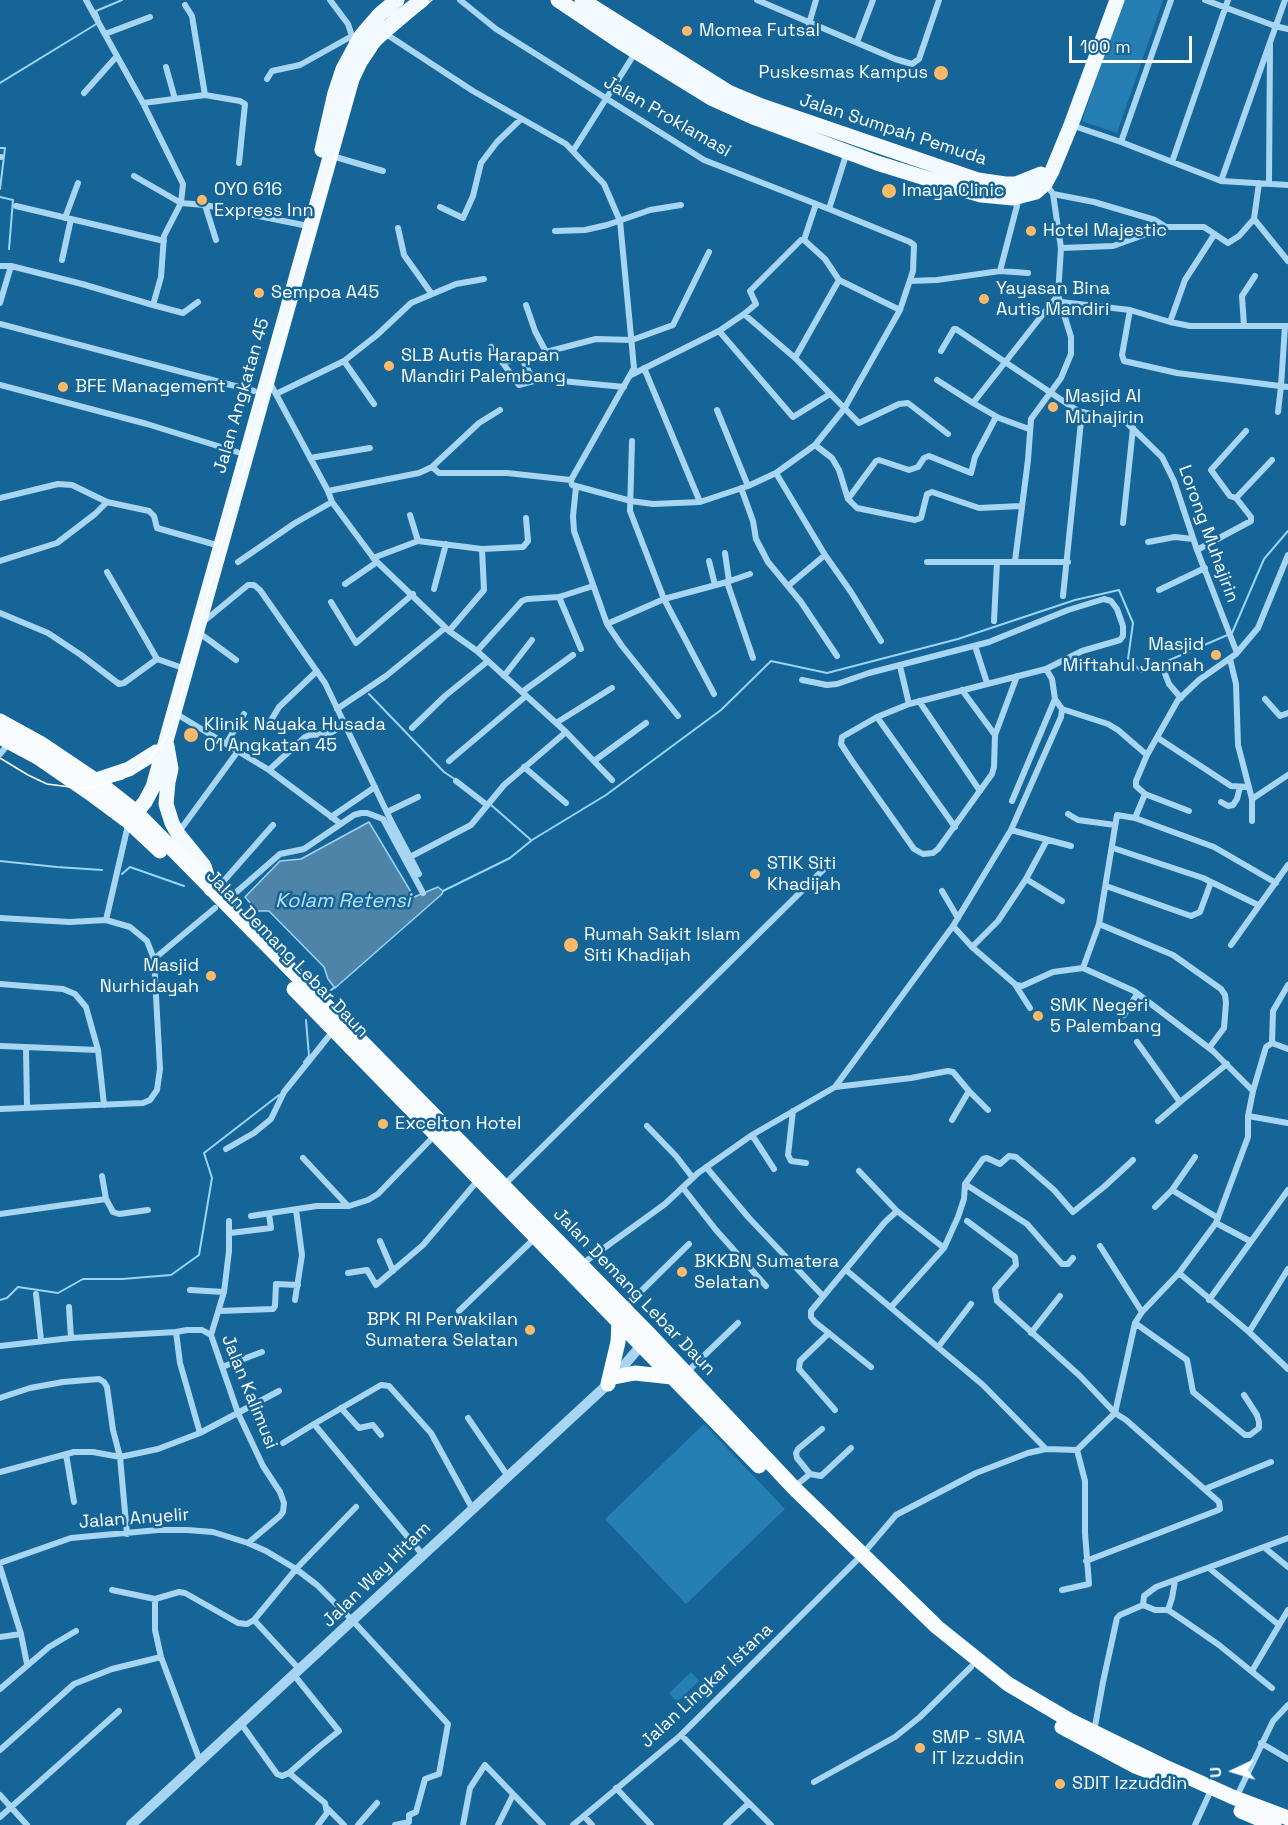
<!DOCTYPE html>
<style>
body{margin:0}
#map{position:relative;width:1288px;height:1825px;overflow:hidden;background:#156598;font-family:"Space Grotesk",sans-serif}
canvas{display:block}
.north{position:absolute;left:1204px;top:1741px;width:60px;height:60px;-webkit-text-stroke:4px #156598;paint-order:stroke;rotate:266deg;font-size:16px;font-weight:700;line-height:24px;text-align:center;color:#fff}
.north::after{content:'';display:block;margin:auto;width:21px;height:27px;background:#fff;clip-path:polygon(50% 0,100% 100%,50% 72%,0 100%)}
.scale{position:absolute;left:1069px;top:36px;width:123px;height:27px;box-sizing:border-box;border:3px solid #fff;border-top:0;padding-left:8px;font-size:18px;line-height:21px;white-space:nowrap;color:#fff;-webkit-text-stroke:4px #156598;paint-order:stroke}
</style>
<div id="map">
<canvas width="1288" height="1825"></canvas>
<div class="north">U</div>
<div class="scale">100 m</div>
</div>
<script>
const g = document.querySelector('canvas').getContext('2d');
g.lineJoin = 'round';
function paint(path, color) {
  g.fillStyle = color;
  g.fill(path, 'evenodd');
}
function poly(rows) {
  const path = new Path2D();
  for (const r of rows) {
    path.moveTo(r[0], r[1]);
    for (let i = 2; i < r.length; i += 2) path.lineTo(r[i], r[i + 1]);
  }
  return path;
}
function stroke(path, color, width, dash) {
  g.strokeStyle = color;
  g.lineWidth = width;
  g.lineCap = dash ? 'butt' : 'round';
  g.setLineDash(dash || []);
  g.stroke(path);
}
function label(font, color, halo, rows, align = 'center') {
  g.font = font + ' "Space Grotesk",sans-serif';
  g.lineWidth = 5;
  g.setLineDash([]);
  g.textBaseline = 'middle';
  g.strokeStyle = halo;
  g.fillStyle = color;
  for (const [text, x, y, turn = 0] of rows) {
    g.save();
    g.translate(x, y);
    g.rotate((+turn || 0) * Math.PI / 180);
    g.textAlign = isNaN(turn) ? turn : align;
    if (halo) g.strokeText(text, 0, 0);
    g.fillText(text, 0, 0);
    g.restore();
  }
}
paint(poly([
 [1123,0,1163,0,1117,133,1082,121],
 [704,1424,785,1509,686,1604,605,1519],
 [691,1672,699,1681,677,1702,669,1693]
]), '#257fb5');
const water = poly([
 [369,822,414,897,438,887,443,891,442,894,335,988,328,979,324,967,269,911,257,911,245,897,280,861,301,859,369,822]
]);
paint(water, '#4e84a8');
stroke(water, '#9bd4f5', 1.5);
stroke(poly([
 [99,18,96,11,122,0],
 [0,83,98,23],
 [0,148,5,148,0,189],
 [0,197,13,200,9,249],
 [369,694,444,772,456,780],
 [490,804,531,840],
 [0,861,57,867,102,870],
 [122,874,130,867,184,886],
 [443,891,510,858,532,840,606,795,721,710,771,661,827,673,958,639,1075,600,1119,590,1133,623,1128,659,1142,672,1232,633,1264,559,1288,531],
 [330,991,335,987],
 [304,1062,309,1056,306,1020],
 [0,1300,7,1298,18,1287,58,1293,83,1279,122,1279,171,1275,199,1255,212,1178,204,1153,279,1095]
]), '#9bd4f5', 2);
stroke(poly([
 [330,0,348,24,352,36],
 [757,0,895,59,912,64,919,59,939,0],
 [1205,0,1275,26,1288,29],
 [185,5,192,16,205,95],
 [809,24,816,0],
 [383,32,473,91,566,144,604,184,620,221,634,368,571,480,572,485,631,501,653,504,700,502,748,486,776,473,815,445,844,409,900,310,913,271,914,245,910,242,829,209,704,160,496,29,460,0],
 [105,34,150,17],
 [857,42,873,0],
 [166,67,175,99],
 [267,79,272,71,300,65,352,36,352,43],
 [84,93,117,56],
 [143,103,205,95,240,101,245,104,239,163],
 [1071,125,1121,142,1221,181,1288,185],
 [1121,142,1171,0],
 [573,151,635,53],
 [332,156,383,171],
 [0,157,1,157],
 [1172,162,1228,0],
 [134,176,181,203,205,205,303,225],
 [1221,181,1285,0],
 [1269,184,1270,45],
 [1053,194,1094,202,1155,220,1166,227,1204,227,1228,243,1239,236,1254,219,1259,183],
 [205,205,216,240],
 [16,206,164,241],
 [440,207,463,218,473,196,481,163,497,142,521,119],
 [829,209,847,152],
 [65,218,78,183],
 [1254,219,1288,261],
 [398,228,404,255,431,293],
 [555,231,585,230,607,225,650,210,681,205],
 [804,240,816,204],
 [1061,248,1113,246,1166,227],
 [62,260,71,219],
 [0,266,11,266],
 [1000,271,1028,273],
 [910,281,937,280,1000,271,1019,198],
 [1061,302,1130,310,1170,322,1190,326,1288,326],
 [0,303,11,266,82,284,153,305,161,277,164,236,181,203,183,184,143,103,86,0],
 [153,305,183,313,198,302],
 [526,305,535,331,546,352,596,339,632,340,673,325,709,252],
 [1130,310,1122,355,1124,361,1177,373,1288,387],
 [744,314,756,304,750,291,801,240,804,240,825,259,839,280,900,310],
 [1170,322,1185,280,1214,235],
 [0,324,254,391],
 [1244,326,1242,296,1255,276],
 [719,331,793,417,830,394],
 [491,347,519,385,541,379,624,387],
 [941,351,954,329,956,329,1078,411,1126,422,1162,457,1174,481,1197,550,1237,653],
 [795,358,839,280],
 [344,361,374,404],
 [503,363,521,357,534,381],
 [644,368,700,502],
 [631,375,719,331,744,314,795,358,859,423,899,404,908,403,948,434],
 [937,380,973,403],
 [270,383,328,491,332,502,375,560,449,631,477,651,566,732,612,780],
 [0,385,147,424,237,452],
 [1281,386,1285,326],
 [276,394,344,361,377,335,411,303,456,284,484,279],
 [717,410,748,486],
 [1278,412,1281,386],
 [1029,429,999,418,973,403,1058,295],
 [632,441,630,511,664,599,714,694],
 [815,445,832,458,839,470,848,499,857,508,915,520,921,518,927,494,932,492,979,508,1021,506],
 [310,458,370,448],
 [432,467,439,473,507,473,571,480],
 [776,473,825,555,851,592,881,641],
 [576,487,573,516,574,531,607,624,622,646,678,716],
 [741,488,753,521,756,539,768,562,801,602,837,656],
 [328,491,419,473,432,467,479,423,500,410],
 [0,498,58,484,72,485,107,502],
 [1236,498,1230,496,1211,470,1246,431],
 [848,499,876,461,879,460,909,470,918,467,924,458,929,456,971,473,975,457,996,417],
 [410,515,418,541],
 [1123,523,1133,428],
 [1148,542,1175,537,1193,539],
 [1197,550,1251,521,1251,517,1236,498,1272,460],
 [725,553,729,581],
 [373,558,418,541,482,549,523,547,528,541,526,518],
 [0,561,57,543,95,514,107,502,149,511,154,516,157,528,213,544],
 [709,561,715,585],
 [1015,561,1028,460,1031,419,1061,378,1071,354,1071,337,1058,295,1061,248,1053,194,1046,184],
 [238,562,295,523,332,502],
 [927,562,1068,562],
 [107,572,157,659],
 [727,582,750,574],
 [345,584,377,562],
 [788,586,825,555],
 [434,589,446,544],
 [1159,590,1205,568],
 [1063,596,1082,412],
 [559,597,581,649],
 [331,602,356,643,413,594],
 [0,613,48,633,81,655,119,684,124,683,157,659,180,667],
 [994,621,997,562],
 [203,622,248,585,254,585,260,590,325,683,392,823,419,874],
 [607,624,664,599,727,582,753,658],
 [449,631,484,590,482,549],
 [198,632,236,660],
 [975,646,987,683],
 [477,651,522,601,527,599,559,597,593,586],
 [1230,659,1236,684,1238,745,1252,799,1252,821],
 [900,666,909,704],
 [1162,666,1169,684,1181,698],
 [504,676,532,640],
 [802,680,827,685,837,684,869,673,989,642,1068,610,1104,599,1111,601,1117,609,1123,626,1123,636,1120,640,1082,651,1046,669,909,704,877,717,842,737,841,744,852,761,914,849,923,854,933,853,938,849,992,774,994,767,995,735,1017,676],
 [962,690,995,735],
 [522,692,573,655],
 [1265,699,1280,716,1288,713],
 [919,701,980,791],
 [337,709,386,676,445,628],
 [1062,709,1108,724,1118,730,1147,755],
 [175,713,269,770,341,824],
 [877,717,955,827],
 [556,723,612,688],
 [267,727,279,707,317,671],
 [412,728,445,696,488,661],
 [1158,738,1231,786,1249,787],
 [226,744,244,714],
 [0,754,9,743],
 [449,761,526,696],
 [594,761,646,723],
 [524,767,566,803],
 [269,770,305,737,310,735,328,734,345,725],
 [456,781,487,805],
 [1145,794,1189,811],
 [1252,799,1288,775],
 [1012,801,1055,699],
 [1221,802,1228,806,1233,805,1237,799,1240,787],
 [387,812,418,797],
 [1068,814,1078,820,1115,825],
 [331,817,375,787],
 [1135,818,1145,794,1136,786,1136,781,1147,755,1178,700,1199,680,1236,654,1258,628,1288,555],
 [1011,830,1071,846],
 [178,833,238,751],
 [1113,848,1203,878,1258,905],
 [410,857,471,825,504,785,566,732],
 [1026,879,1062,901],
 [1106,886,1191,916,1200,912,1211,882],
 [942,891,958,918],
 [214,892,273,825],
 [225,902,280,854,304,849,354,815,361,813,367,813,383,819,423,893],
 [0,918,70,922,106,920,130,927,147,941,154,959,160,1069,157,1090,150,1100,143,1103,0,1109],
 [106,920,128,825],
 [1099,924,1173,955,1221,989,1225,995,1226,1003,1224,1028,1209,1048],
 [953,926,972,947,1016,985,1022,986,1053,972,1083,968,1134,991,1213,1051,1253,1091],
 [1231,945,1288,865],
 [972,947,998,921,1026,879,1047,840],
 [154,959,215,908],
 [1083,968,1099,924,1117,815,1135,818,1214,847,1276,883],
 [0,984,63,989,75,994,86,1007,98,1050,104,1105],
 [1016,986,1030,1008],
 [1124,1015,1137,994],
 [1137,1042,1180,1102,1227,1064],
 [1272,1043,1273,1011,1288,985],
 [0,1046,98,1050],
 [26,1047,27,1107],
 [835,1087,911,1078,948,1071,953,1072,969,1091,988,1110],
 [793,1111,788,1155,791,1161,806,1163],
 [1248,1116,1288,1123],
 [952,1120,969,1091],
 [1158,1121,1180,1102],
 [647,1126,676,1156,693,1178],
 [752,1135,774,1169],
 [226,1149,254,1133,271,1119,284,1092,333,1031],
 [1195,1157,1172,1190,1218,1218],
 [303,1158,348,1206],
 [706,1167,749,1218,823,1296],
 [859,1171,897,1211],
 [102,1176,106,1199,113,1212,119,1214,148,1210],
 [965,1184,1027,1224,1062,1264,1068,1264,1073,1258],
 [503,1186,827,866],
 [683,1188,716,1230,766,1286],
 [1155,1207,1172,1190],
 [0,1214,106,1199],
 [251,1216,317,1206,349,1206,368,1200,378,1194,435,1135],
 [967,1221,1015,1257,1016,1265,995,1289,997,1301,1080,1376,1115,1413,1126,1420,1219,1502,1220,1509,1216,1511,1086,1561],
 [1216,1223,1250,1241],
 [230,1233,271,1228,269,1214],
 [380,1241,393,1271],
 [1100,1246,1142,1312],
 [582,1264,665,1204,698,1173,752,1135,835,1087,953,926,1011,830,1061,717,1062,709,1055,699,1052,679,1046,669],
 [846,1270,983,1385,1046,1449],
 [348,1273,367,1270,376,1285,423,1245,479,1179],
 [1179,1273,1249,1332,1288,1369],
 [190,1290,224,1292],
 [36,1294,41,1340],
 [295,1300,302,1255,296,1210],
 [1209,1300,1288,1190],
 [69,1307,71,1338],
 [891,1307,944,1248,958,1217,964,1199,965,1184,983,1159,987,1158,1000,1164,1009,1156,1016,1157,1054,1190,1073,1212,1105,1186,1133,1160],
 [623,1309,689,1244],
 [219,1311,273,1309,275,1306,276,1284,298,1285],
 [459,1311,536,1237],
 [1135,1323,1187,1360,1193,1392,1245,1435,1250,1435,1259,1428,1259,1422,1257,1415,1244,1395],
 [176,1332,180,1363,200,1433],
 [1249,1332,1288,1269],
 [829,1333,800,1361,799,1369,835,1410],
 [1031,1333,1060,1296],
 [211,1335,224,1292,229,1251,229,1221],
 [0,1346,71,1338,176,1332,187,1330,202,1330,211,1335,238,1413,263,1466,280,1492,284,1503,283,1512,280,1516,248,1543],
 [939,1346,971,1304],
 [222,1367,262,1352],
 [871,1367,815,1322,811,1317,811,1311,885,1222,897,1211,944,1248],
 [687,1372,738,1323],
 [0,1398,30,1388,63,1382,99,1379,104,1382,107,1387,113,1430,120,1457,127,1534],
 [341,1408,359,1428,373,1425,381,1435],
 [468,1418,507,1475],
 [283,1443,314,1424],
 [66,1454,74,1502],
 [0,1472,74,1452,93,1452,120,1457,158,1449,200,1433,279,1391],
 [810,1474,797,1458,796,1453,798,1449,822,1429],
 [794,1487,810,1474,821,1476,851,1448],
 [1205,1489,1271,1462],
 [1265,1548,1288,1567],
 [422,1554,314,1424,381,1385,389,1386,431,1433,472,1508],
 [0,1563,71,1538,158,1530,187,1530,213,1532,248,1543,266,1551,296,1569,317,1585,353,1621,448,1724,439,1774,425,1779,416,1812,409,1815,409,1822,395,1825],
 [0,1567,21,1634,27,1664],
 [1209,1568,1279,1625],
 [112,1590,155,1599],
 [1062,1590,1089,1584,1085,1533,1085,1481,1077,1450],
 [1143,1605,1155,1610,1168,1610,1180,1618,1219,1645,1272,1688],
 [1168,1610,1172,1598,1175,1581],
 [254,1620,300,1670],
 [0,1637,21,1634],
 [1252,1671,1288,1610],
 [0,1689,49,1647,76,1631],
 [242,1725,277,1774,282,1776,289,1773,325,1803,327,1813,318,1825],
 [1094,1732,1103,1682,1117,1618,1120,1615,1143,1605,1144,1596,1156,1587,1288,1538],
 [681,1735,771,1825],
 [1261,1743,1288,1759],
 [0,1750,74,1684,112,1669,161,1657],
 [200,1761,161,1657,155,1630,155,1599,179,1592,185,1593,238,1623,247,1624,254,1620,296,1569,356,1507],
 [289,1773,319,1747,339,1731,294,1675],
 [814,1782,895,1737,920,1717,971,1667],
 [616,1788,651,1825],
 [0,1795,27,1825],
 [1236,1798,1273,1721,1288,1705],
 [327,1808,344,1825],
 [584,1816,592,1825],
 [0,1817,119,1711],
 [358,1825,377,1803],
 [463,1825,470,1788,485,1765,543,1825],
 [498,1825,513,1795],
 [573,1825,681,1735,862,1555,896,1515,976,1473,1028,1453,1046,1449,1077,1450,1115,1413,1135,1323,1142,1312,1179,1273,1216,1223,1248,1137,1248,1116,1253,1091,1266,1047,1272,1043,1288,1049],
 [726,1825,748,1804],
 [1195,1825,1212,1788]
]), '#a8d6f2', 6);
stroke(poly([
 [131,1825,608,1384,644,1342]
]), '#a8d6f2', 10);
stroke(poly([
 [558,0,619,41,713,99,753,117,877,163,954,187,981,195,1013,198,1036,192,1045,184,1052,171,1071,125,1117,0],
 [582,0,730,93,759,105,978,180,1005,184,1016,184,1041,174],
 [322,150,335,93,343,69,361,36,380,14,397,0],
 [167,746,171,769,168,782,166,804,172,823,178,834,204,866,211,889],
 [96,780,129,769,156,752],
 [129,821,145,802,153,787,352,79,360,62,373,42,396,20,422,0]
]), '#f3faff', 15);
stroke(poly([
 [0,721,40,743,98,782,136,812,650,1335,794,1488,937,1627,1008,1684,1069,1720,1163,1766,1235,1798,1288,1818],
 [0,737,39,758,90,793,129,822,160,851],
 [294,989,759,1466],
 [614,1377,635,1373,672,1377],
 [608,1384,618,1342,619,1321],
 [1062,1727,1135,1766,1164,1777],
 [1241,1811,1274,1825]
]), '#f9fcff', 15);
stroke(poly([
 [0,758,28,775,47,784,78,788,92,787,122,779,145,764,161,746,174,719,179,704,222,540,290,315,356,85,362,71,380,44,432,0]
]), '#fff', 1.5);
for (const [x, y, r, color] of [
 [687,31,6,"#ffba69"],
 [941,73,8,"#ffba69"],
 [889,191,8,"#ffba69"],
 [202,200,6,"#ffba69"],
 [1031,231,6,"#ffba69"],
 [259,293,6,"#ffba69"],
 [984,299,6,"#ffba69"],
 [389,366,6,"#ffba69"],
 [63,387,6,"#ffba69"],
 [1053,407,6,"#ffba69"],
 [1216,655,6,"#ffba69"],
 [191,735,8,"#ffba69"],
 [755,874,6,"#ffba69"],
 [571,945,8,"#ffba69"],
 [211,976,6,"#ffba69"],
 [1038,1016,6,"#ffba69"],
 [383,1124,6,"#ffba69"],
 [682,1272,6,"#ffba69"],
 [530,1330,6,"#ffba69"],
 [920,1748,6,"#ffba69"],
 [1060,1784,6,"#ffba69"]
]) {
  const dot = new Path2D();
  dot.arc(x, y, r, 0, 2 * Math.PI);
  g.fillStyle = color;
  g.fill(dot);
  stroke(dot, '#156598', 2);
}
label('18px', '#fff', '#156598', [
 ["Momea Futsal",699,31],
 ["Puskesmas Kampus",928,73,"right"],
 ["OYO 616",214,190],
 ["Express Inn",214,211],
 ["Imaya Clinic",902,191],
 ["Hotel Majestic",1043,231],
 ["Yayasan Bina",996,289],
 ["Autis Mandiri",996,310],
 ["Sempoa A45",271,293],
 ["SLB Autis Harapan",401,356],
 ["Mandiri Palembang",401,377],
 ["BFE Management",75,387],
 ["Masjid Al",1065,397],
 ["Muhajirin",1065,418],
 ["Masjid",1204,645,"right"],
 ["Miftahul Jannah",1204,666,"right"],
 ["Klinik Nayaka Husada",204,725],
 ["01 Angkatan 45",204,746],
 ["STIK Siti",767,864],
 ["Khadijah",767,885],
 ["Rumah Sakit Islam",584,935],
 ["Siti Khadijah",584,956],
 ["Masjid",199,966,"right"],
 ["Nurhidayah",199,987,"right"],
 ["SMK Negeri",1050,1006],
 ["5 Palembang",1050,1027],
 ["Excelton Hotel",395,1124],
 ["BKKBN Sumatera",694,1262],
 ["Selatan",694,1283],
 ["BPK RI Perwakilan",518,1320,"right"],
 ["Sumatera Selatan",518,1341,"right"],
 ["SMP - SMA",932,1738],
 ["IT Izzuddin",932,1759],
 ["SDIT Izzuddin",1072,1784]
], 'left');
label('18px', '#fff', '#156598', [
 ["Jalan Proklamasi",667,117,30],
 ["Jalan Sumpah Pemuda",893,130,18],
 ["Jalan Angkatan 45",242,396,-74],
 ["Lorong Muhajirin",1208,534,70],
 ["Jalan Demang Lebar Daun",287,954,46],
 ["Jalan Demang Lebar Daun",634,1292,46],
 ["Jalan Kalimusi",249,1392,68],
 ["Jalan Anyelir",134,1519,-4],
 ["Jalan Way Hitam",377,1575,-44],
 ["Jalan Lingkar Istana",707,1686,-43]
]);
label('italic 20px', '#b9e1f9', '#156598', [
 ["Kolam Retensi",343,902]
]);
</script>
